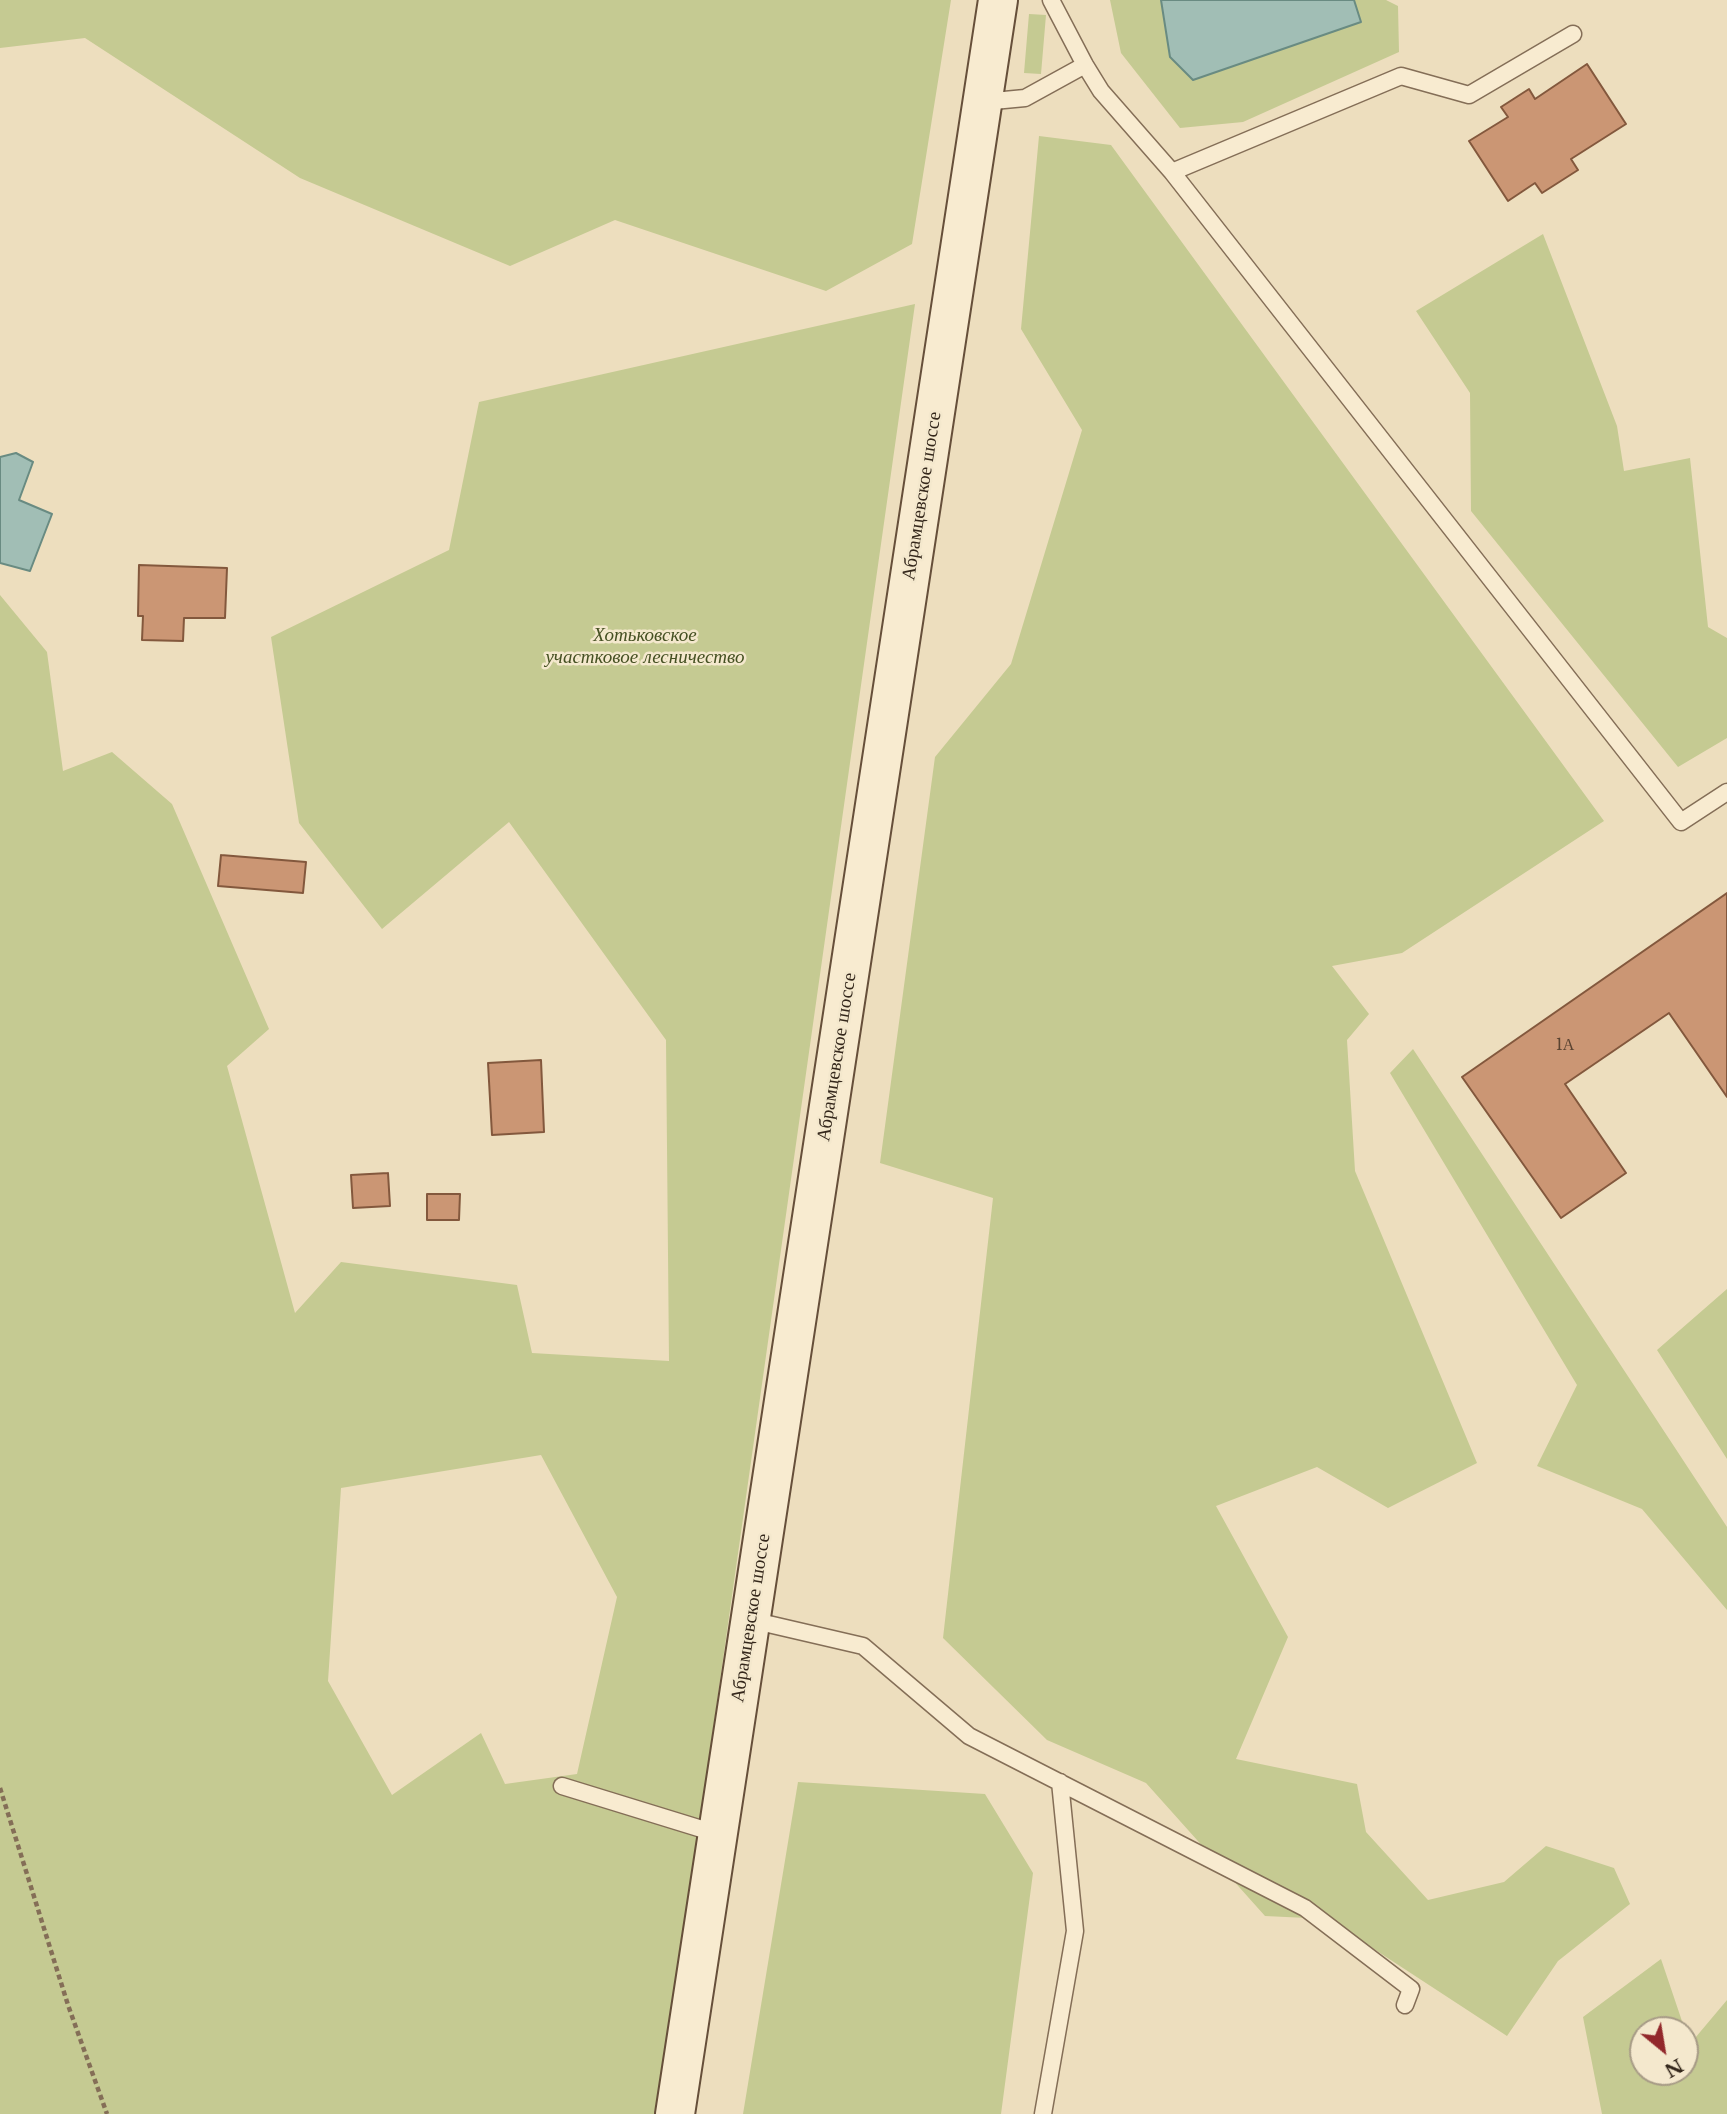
<!DOCTYPE html>
<meta charset="utf-8">
<style>
body{margin:0}
#map{position:relative;width:1727px;height:2114px;overflow:hidden;background:#eddebe;font-family:"Libre Baskerville",serif}
canvas{display:block}
.north{position:absolute;left:1629px;top:2016px;width:70px;height:70px;box-sizing:border-box;background:#f4e8cd;border:2px solid #a79b86;border-radius:50%;rotate:150deg;font-size:19px;font-weight:700;line-height:28px;text-align:center;color:#34271b}
.north::after{content:'';display:block;margin:auto;width:24px;height:32px;background:#92282b;clip-path:polygon(50% 0,100% 100%,50% 72%,0 100%)}
</style>
<div id="map">
<canvas width="1727" height="2114"></canvas>
<div class="north">N</div>
</div>
<script>
const g = document.querySelector('canvas').getContext('2d');
g.lineJoin = 'round';
function paint(path, color) {
  g.fillStyle = color;
  g.fill(path, 'evenodd');
}
function poly(rows) {
  const path = new Path2D();
  for (const r of rows) {
    path.moveTo(r[0], r[1]);
    for (let i = 2; i < r.length; i += 2) path.lineTo(r[i], r[i + 1]);
  }
  return path;
}
function stroke(path, color, width, dash) {
  g.strokeStyle = color;
  g.lineWidth = width;
  g.lineCap = dash ? 'butt' : 'round';
  g.setLineDash(dash || []);
  g.stroke(path);
}
function label(font, color, halo, rows, align = 'center') {
  g.font = font + ' "Libre Baskerville",serif';
  g.lineWidth = 5;
  g.setLineDash([]);
  g.textBaseline = 'middle';
  g.strokeStyle = halo;
  g.fillStyle = color;
  for (const [text, x, y, turn = 0] of rows) {
    g.save();
    g.translate(x, y);
    g.rotate((+turn || 0) * Math.PI / 180);
    g.textAlign = isNaN(turn) ? turn : align;
    if (halo) g.strokeText(text, 0, 0);
    g.fillText(text, 0, 0);
    g.restore();
  }
}
paint(poly([
 [0,0,951,0,912,244,826,291,615,220,510,266,300,178,85,38,0,48],
 [1110,0,1161,0,1170,57,1361,21,1354,0,1386,0,1398,6,1399,52,1243,122,1180,128,1121,53],
 [1029,14,1046,15,1041,74,1024,73],
 [1039,136,1111,145,1604,821,1402,953,1332,966,1369,1014,1347,1040,1355,1171,1477,1463,1388,1508,1317,1467,1216,1506,1288,1637,1236,1759,1357,1784,1366,1832,1428,1900,1504,1882,1546,1846,1614,1868,1630,1904,1558,1961,1507,2036,1328,1919,1265,1916,1146,1783,1047,1740,943,1638,993,1198,880,1163,935,757,1011,664,1082,430,1021,329],
 [1543,234,1617,426,1624,471,1690,458,1708,627,1727,638,1727,738,1678,767,1471,511,1470,393,1416,311],
 [915,304,677,1984,654,2114,0,2114,0,595,47,652,63,771,112,752,172,804,269,1029,227,1066,295,1313,341,1262,517,1285,532,1353,669,1361,666,1040,509,822,382,929,299,823,271,637,449,550,479,402],
 [541,1455,617,1597,577,1774,505,1784,481,1733,392,1795,328,1681,341,1488],
 [1413,1049,1727,1527,1727,1610,1642,1509,1537,1466,1577,1385,1390,1073],
 [1727,1289,1727,1459,1657,1350],
 [798,1782,985,1794,1033,1873,1001,2114,743,2114],
 [1661,1959,1685,2030,1643,2030,1643,2072,1685,2072,1685,2030,1690,2044,1727,2000,1727,2114,1602,2114,1583,2017]
]), '#c5ca92');
const water = poly([
 [1161,0,1354,0,1361,22,1193,80,1170,57,1161,0],
 [16,453,33,462,19,500,52,514,30,571,0,563,0,457,16,453]
]);
paint(water, '#a1beb5');
stroke(water, '#698b82', 2);
const building = poly([
 [1587,64,1626,124,1571,159,1578,170,1542,193,1535,183,1508,201,1469,141,1508,117,1501,107,1529,89,1535,99,1587,64],
 [139,565,227,568,225,618,184,618,183,641,142,640,143,616,138,616,139,565],
 [221,855,306,862,303,893,218,886,221,855],
 [1727,893,1727,1097,1669,1013,1565,1084,1626,1173,1561,1218,1462,1077,1727,893],
 [541,1060,544,1132,492,1135,488,1063,541,1060],
 [388,1173,390,1206,353,1208,351,1175,388,1173],
 [427,1194,460,1194,459,1220,427,1220,427,1194]
]);
paint(building, '#cb9674');
stroke(building, '#83583d', 2);
const lane = poly([
 [1051,0,1085,65,1101,91,1172,172,1681,822,1727,792],
 [983,102,1025,98,1085,65],
 [1172,172,1401,76,1469,95,1573,34],
 [751,1620,863,1646,969,1736,1305,1908,1411,1989,1405,2005],
 [562,1786,718,1834],
 [1043,2114,1075,1931,1060,1782]
]);
const secondary = poly([
 [675,2114,998,0]
]);
stroke(lane, '#846e57', 19);
stroke(secondary, '#664f3a', 42);
stroke(poly([
 [0,1788,68,2005,107,2114]
]), '#846e57', 4.5, [5, 3.5]);
stroke(lane, '#f8ebd0', 16);
stroke(secondary, '#f8ebd0', 38);
label('16px', '#5a4331', null, [
 ["1А",1565,1045]
]);
label('19px', '#34271b', '#f4e8cd', [
 ["Абрамцевское шоссе",922,496,-81],
 ["Абрамцевское шоссе",837,1057,-81],
 ["Абрамцевское шоссе",751,1618,-81]
]);
label('italic 19px', '#455022', '#f4e8cd', [
 ["Хотьковское",645,636],
 ["участковое лесничество",645,658]
]);
</script>
